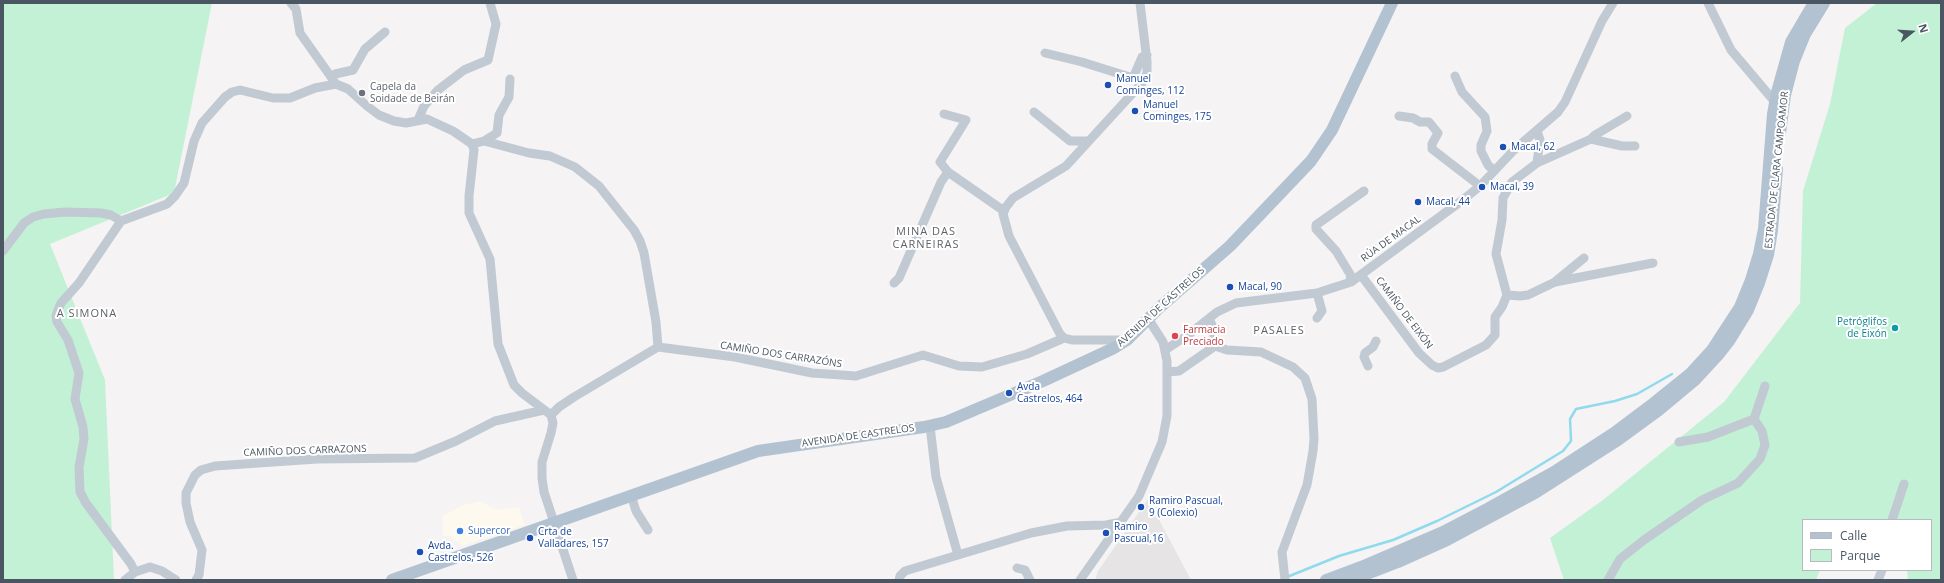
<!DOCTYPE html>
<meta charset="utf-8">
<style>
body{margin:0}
#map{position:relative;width:1944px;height:583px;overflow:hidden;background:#f5f3f3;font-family:"Open Sans",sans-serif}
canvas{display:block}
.frame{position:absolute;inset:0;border:4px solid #4a5661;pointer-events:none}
.legend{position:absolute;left:1802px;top:519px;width:130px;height:52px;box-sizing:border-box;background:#fff;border:1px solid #b7bbc0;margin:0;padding:5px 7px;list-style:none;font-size:12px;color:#4a5661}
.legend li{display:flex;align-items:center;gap:8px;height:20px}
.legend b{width:20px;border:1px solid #b7bbc0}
.north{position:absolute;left:1892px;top:12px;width:40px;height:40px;-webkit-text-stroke:3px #fff;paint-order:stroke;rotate:73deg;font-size:11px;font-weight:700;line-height:16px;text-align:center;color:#4a5661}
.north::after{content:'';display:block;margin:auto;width:14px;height:18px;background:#4a5661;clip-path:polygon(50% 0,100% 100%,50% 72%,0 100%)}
</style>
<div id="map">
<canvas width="1944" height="583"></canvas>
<div class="frame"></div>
<ul class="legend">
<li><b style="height:5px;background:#b3c2d1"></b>Calle</li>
<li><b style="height:11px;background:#c3f1d5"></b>Parque</li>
</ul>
<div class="north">N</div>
</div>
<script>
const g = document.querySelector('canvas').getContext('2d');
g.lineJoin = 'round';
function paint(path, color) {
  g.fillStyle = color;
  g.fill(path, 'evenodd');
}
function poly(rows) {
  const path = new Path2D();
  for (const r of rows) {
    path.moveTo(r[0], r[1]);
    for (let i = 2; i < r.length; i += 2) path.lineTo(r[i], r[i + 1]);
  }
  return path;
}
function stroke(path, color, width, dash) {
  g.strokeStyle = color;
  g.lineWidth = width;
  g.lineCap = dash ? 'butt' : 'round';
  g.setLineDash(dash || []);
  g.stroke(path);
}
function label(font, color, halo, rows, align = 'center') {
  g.font = font + ' "Open Sans",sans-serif';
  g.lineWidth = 4;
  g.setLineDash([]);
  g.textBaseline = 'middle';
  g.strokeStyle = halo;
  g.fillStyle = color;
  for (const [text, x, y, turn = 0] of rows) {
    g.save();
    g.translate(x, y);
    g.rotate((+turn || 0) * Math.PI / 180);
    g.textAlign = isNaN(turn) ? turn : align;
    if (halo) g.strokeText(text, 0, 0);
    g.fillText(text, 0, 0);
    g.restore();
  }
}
paint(poly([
 [480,501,497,510,519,507,525,525,462,546,450,536,443,536,442,516,464,505]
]), '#fdf9ef');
paint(poly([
 [1148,499,1191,580,1095,580,1098,571]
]), '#e6e4e5');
paint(poly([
 [3,3,212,3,174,193,50,244,105,380,114,580,3,580],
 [1877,3,1941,3,1941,580,1908,580,1907,570,1931,570,1931,520,1803,520,1803,570,1820,570,1816,580,1564,580,1550,538,1603,500,1724,402,1800,303,1803,191,1830,104,1845,28]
]), '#c3f1d5');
stroke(poly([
 [1287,577,1339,556,1393,540,1437,521,1496,492,1563,451,1571,441,1570,419,1576,409,1615,401,1637,394,1672,374]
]), '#90daee', 2.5);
stroke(poly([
 [291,3,296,9,300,33,336,84],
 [1708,3,1731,50,1775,102],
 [1045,53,1082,62,1133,78,1142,57,1147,55],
 [1455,76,1462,92,1485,117,1487,131,1481,145,1481,151,1488,165,1494,171],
 [331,77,335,74,353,70,365,49,385,32],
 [1034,112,1070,141,1089,141],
 [944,114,966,120,940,162,948,172,1004,211],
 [1399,116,1413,118,1420,122,1429,122,1438,133,1432,144,1432,149,1480,186],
 [1627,116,1595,135,1591,139,1537,163,1512,182,1503,198,1502,220,1496,254,1507,295,1520,296,1528,295,1555,282,1653,263],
 [418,120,424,106,438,90,464,70,488,60,496,24,490,3],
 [1591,139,1622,146,1635,146],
 [484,141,497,133,499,115,509,97,510,79],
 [472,144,484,141,529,153,550,156,575,167,599,186,634,230,640,241,644,253,656,322,658,347],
 [1537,163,1540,140,1537,131],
 [3,251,24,223,33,217,44,214,65,212,101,213,111,215,121,221],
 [1361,275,1419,353,1432,365,1438,368,1443,367,1486,345,1495,335,1495,317,1502,307,1507,295],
 [1556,281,1584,258],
 [1351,282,1350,274,1336,251,1316,229,1316,225,1364,191],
 [894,283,899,278,941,182,948,172],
 [1317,318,1322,311,1317,293],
 [1209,319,1213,327,1215,346],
 [1127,340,1072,340,1064,338,1060,334,1009,236,1003,214,1006,207,1013,198,1066,166,1142,83,1147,73,1147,61,1140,3],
 [1165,350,1188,335,1217,312,1236,303,1317,293,1351,282,1464,199,1480,186,1514,150,1558,112,1565,102,1602,21,1613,3],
 [1368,366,1364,357,1365,353,1373,347,1376,341],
 [1167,372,1179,371,1215,346,1227,350,1261,352,1293,367,1305,378,1312,399,1314,439,1313,451,1307,485,1282,552,1285,580],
 [551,415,559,407,574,397,658,347,735,357,812,373,856,376,923,355,959,366,982,367,1027,354,1064,338],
 [1754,419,1765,386],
 [930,426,936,477,958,555],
 [631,495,636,511,648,530],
 [1892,520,1904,484],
 [1017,568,1025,570,1030,580],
 [135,572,150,567,162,571,176,580],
 [125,580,135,572,131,564,86,503,80,492,79,467,84,439,83,427,75,399,79,373,68,340,57,322,56,316,58,310,61,303,79,283,121,221,167,204,175,196,184,183,194,141,202,123,225,97,232,92,240,90,273,98,290,98,315,88,336,84,348,89,367,106,379,115,394,121,406,123,427,119,453,131,472,144,474,150,469,196,469,213,490,259,498,344,514,385,522,393,551,415,553,423,551,433,542,462,542,478,544,492,573,580],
 [196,580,199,575,202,550,190,522,186,503,186,493,195,475,201,470,215,466,317,459,415,458,456,441,495,421,544,410],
 [899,580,900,576,905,571,1031,533,1067,526,1106,525,1122,522],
 [1080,580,1139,496,1162,442,1167,416,1167,361,1163,342,1149,320],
 [1608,580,1620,559,1644,540,1702,500,1738,483,1760,459,1765,445,1762,431,1754,419,1708,437,1679,442],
 [1878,580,1882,570]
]), '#c1cad2', 9);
stroke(poly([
 [1780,133,1785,95,1794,61,1805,34,1824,3],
 [392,580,758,451,924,427,946,422,1043,381,1114,348,1127,340,1159,308,1230,246,1311,161,1332,130,1392,3],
 [1326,580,1366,565,1443,532,1489,508,1554,472,1614,433,1654,403,1690,374,1712,350,1740,307,1751,280,1759,254,1764,229,1773,114,1777,92,1791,42,1814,3],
 [1351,580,1398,562,1447,540,1535,493,1618,440,1659,410,1695,380,1718,355,1729,341,1748,310,1759,283,1768,255,1772,230,1777,169]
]), '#b3c2d1', 12);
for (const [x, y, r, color] of [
 [1108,85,4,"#1a4fb4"],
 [362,93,4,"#6b7280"],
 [1135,111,4,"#1a4fb4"],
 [1503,147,4,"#1a4fb4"],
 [1482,187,4,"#1a4fb4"],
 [1418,202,4,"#1a4fb4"],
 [1230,287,4,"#1a4fb4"],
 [1895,328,4,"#0f9aa8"],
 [1175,336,4,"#e0444e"],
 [1009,393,4,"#1a4fb4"],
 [1141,507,4,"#1a4fb4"],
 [460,531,4,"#3f7fe0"],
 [1106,533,4,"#1a4fb4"],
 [530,538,4,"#1a4fb4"],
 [420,552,4,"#1a4fb4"]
]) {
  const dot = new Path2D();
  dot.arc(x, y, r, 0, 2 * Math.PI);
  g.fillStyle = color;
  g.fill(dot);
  stroke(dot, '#fff', 1.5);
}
label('10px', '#164399', '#fff', [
 ["Manuel",1116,79],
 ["Cominges, 112",1116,91],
 ["Manuel",1143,105],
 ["Cominges, 175",1143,117],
 ["Macal, 62",1511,147],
 ["Macal, 39",1490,187],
 ["Macal, 44",1426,202],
 ["Macal, 90",1238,287],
 ["Avda",1017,387],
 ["Castrelos, 464",1017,399],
 ["Ramiro Pascual,",1149,501],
 ["9 (Colexio)",1149,513],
 ["Ramiro",1114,527],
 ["Pascual,16",1114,539],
 ["Crta de",538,532],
 ["Valladares, 157",538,544],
 ["Avda.",428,546],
 ["Castrelos, 526",428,558]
], 'left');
label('10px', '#5b616d', '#fff', [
 ["Capela da",370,87],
 ["Soidade de Beirán",370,99]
], 'left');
label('10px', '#4a5661', '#fff', [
 ["ESTRADA DE CLARA CAMPOAMOR",1777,170,-84],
 ["RÚA DE MACAL",1391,239,-36],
 ["AVENIDA DE CASTRELOS",1161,307,-42],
 ["CAMIÑO DE EIXÓN",1404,313,53],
 ["CAMIÑO DOS CARRAZÓNS",781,355,9],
 ["AVENIDA DE CASTRELOS",858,436,-8],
 ["CAMIÑO DOS CARRAZONS",305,451,-2]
]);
label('10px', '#0d838f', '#fff', [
 ["Petróglifos",1887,322],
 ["de Eixón",1887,334]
], 'right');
label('10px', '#be3a42', '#fff', [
 ["Farmacia",1183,330],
 ["Preciado",1183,342]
], 'left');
label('10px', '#366cbe', '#fff', [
 ["Supercor",468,531]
], 'left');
g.letterSpacing = '1px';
label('11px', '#5f6368', '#fff', [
 ["MINA DAS",926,232],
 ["CARNEIRAS",926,245],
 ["A SIMONA",87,314],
 ["PASALES",1279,331]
]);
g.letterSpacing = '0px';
</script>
